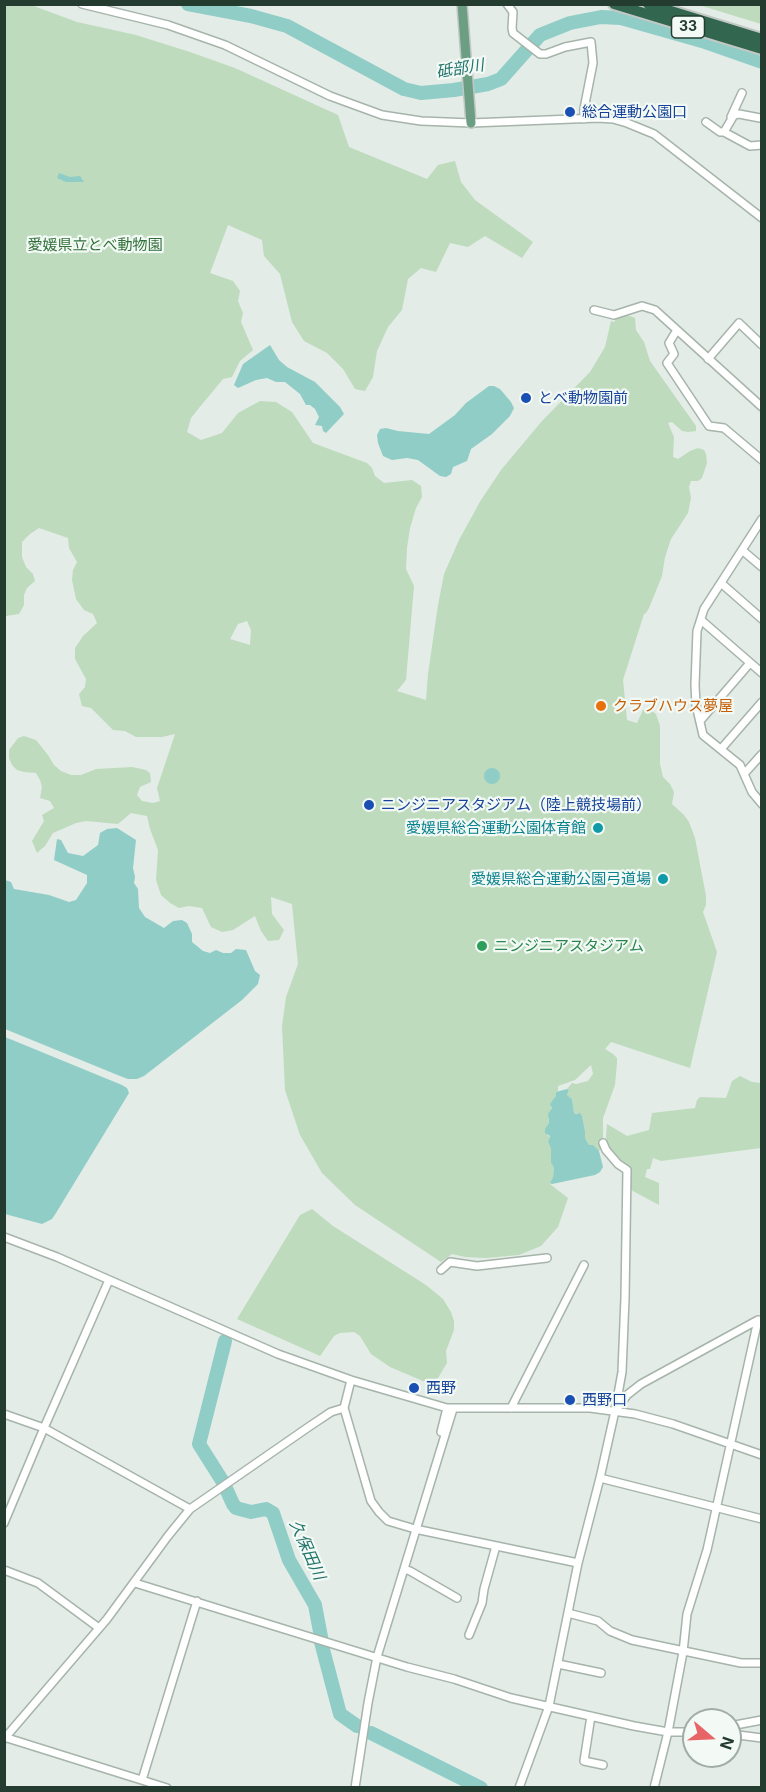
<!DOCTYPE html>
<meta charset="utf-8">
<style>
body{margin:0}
#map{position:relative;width:766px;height:1792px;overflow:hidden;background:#e3ece6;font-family:Inter,sans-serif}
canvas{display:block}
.frame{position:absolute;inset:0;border:6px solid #243c2f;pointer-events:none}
.north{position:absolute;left:682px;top:1708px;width:60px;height:60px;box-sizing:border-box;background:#f3f9f5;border:2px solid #a0ada6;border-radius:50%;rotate:109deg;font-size:16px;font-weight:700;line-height:24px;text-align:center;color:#243c2f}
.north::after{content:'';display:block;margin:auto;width:21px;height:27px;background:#e86567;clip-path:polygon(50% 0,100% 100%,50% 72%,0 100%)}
</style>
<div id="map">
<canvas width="766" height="1792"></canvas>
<div class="frame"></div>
<div class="north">N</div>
</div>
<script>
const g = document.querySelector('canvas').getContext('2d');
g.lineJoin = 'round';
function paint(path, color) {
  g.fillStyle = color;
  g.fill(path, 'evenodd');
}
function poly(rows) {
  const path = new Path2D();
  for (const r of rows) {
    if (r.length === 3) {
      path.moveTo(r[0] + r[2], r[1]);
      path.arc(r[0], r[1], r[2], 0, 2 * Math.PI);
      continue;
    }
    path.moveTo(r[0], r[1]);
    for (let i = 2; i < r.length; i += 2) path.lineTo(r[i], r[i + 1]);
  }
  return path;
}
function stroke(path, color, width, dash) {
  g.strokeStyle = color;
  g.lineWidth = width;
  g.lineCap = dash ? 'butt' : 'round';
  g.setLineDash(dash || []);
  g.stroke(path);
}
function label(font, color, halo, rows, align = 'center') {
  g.font = font + ' Inter,"Noto Sans JP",sans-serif';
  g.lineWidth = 4.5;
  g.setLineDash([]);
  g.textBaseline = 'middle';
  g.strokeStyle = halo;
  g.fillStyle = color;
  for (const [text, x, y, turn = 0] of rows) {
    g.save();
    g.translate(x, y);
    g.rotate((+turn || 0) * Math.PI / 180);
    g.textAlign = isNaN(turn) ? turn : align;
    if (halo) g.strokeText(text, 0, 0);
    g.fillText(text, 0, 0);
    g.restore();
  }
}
paint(poly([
 [4,5,31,5,77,22,136,35,190,52,235,68,338,115,349,147,427,179,438,165,455,161,461,182,475,200,533,242,522,258,485,236,468,247,450,243,436,272,421,268,408,279,402,310,388,327,377,351,373,377,365,391,355,389,343,369,327,353,304,341,292,322,280,274,264,256,262,240,228,225,210,273,233,281,240,291,238,301,243,313,241,322,253,350,240,361,232,377,223,379,199,408,191,418,187,432,201,440,222,433,238,413,260,401,276,402,292,412,313,443,367,463,372,468,375,476,384,483,412,480,421,486,422,497,416,508,410,528,407,548,406,569,414,586,406,680,397,691,426,700,428,674,438,605,444,574,459,540,481,500,501,470,542,421,590,372,605,347,611,321,614,322,616,319,623,316,630,316,635,318,636,330,644,342,650,361,696,426,696,431,688,432,682,431,672,422,668,423,674,437,673,457,678,459,690,451,698,448,704,450,706,454,707,463,702,478,698,481,691,481,689,487,691,498,688,513,671,539,665,557,662,576,649,608,646,613,644,614,623,680,627,720,637,723,643,710,649,709,656,714,660,726,660,764,663,777,670,784,674,792,672,804,684,815,689,822,695,838,706,896,706,905,703,912,717,952,690,1068,611,1042,605,1049,613,1054,617,1058,617,1063,615,1085,603,1118,603,1145,599,1151,589,1145,585,1138,585,1131,582,1116,580,1114,574,1113,572,1099,567,1095,569,1090,567,1089,572,1083,576,1084,588,1081,593,1074,591,1065,575,1080,558,1086,558,1091,556,1092,556,1096,552,1106,548,1119,549,1123,547,1127,547,1134,550,1138,548,1142,551,1149,551,1163,554,1168,553,1177,550,1184,568,1198,558,1227,541,1246,519,1255,486,1258,465,1257,452,1254,441,1262,355,1205,322,1173,300,1135,285,1090,282,1026,286,997,298,964,292,904,271,897,272,914,284,930,279,940,268,941,261,931,255,916,233,930,222,932,211,927,202,908,189,906,179,908,170,903,161,895,156,880,158,850,150,829,147,816,131,813,118,824,86,821,76,823,53,833,45,846,37,853,32,841,44,821,42,815,54,808,50,801,40,798,42,787,40,780,36,773,24,772,17,770,12,765,9,758,9,750,18,738,24,736,36,740,48,755,54,765,61,771,71,775,81,775,96,769,132,767,146,770,150,773,151,782,140,787,137,795,142,801,153,803,160,801,157,788,175,734,162,737,136,737,125,731,113,730,91,708,82,706,79,694,85,687,86,679,75,659,75,648,83,636,97,623,93,614,84,610,76,599,72,580,73,570,77,562,69,548,68,538,39,528,30,534,22,542,22,557,26,567,33,574,35,581,27,588,24,595,24,605,19,614,6,616,5,614],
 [247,621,251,630,250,645,230,639,238,624],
 [699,5,761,5,761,24],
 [740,1076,752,1082,761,1083,761,1148,661,1161,653,1158,650,1169,647,1169,645,1177,659,1183,659,1205,631,1190,630,1170,617,1159,606,1144,607,1141,606,1137,607,1124,627,1136,649,1130,652,1113,695,1108,697,1100,700,1097,726,1098,732,1081],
 [312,1209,333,1226,426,1285,443,1299,451,1312,454,1321,454,1330,446,1351,447,1363,438,1378,434,1381,423,1381,390,1367,371,1354,360,1336,354,1332,340,1333,334,1336,320,1356,237,1319,300,1215]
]), '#bedbbe');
paint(poly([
 [59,173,70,177,80,176,84,182,66,182,57,178],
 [270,345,279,360,287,367,315,382,340,407,344,414,326,433,323,431,322,426,315,425,319,417,315,409,310,405,306,405,300,394,285,382,276,382,267,378,256,380,238,388,234,385,243,364],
 [489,386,494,386,500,389,511,402,514,408,510,416,492,434,471,449,467,461,453,467,451,474,446,477,440,476,418,460,407,458,392,460,383,456,378,443,377,435,380,429,386,428,398,431,429,434,455,415,466,403],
 [492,776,8],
 [117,828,136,840,133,868,135,877,134,883,138,889,139,908,145,917,164,928,173,921,182,920,187,923,192,934,192,942,203,951,210,953,216,950,223,953,231,953,236,949,246,950,255,971,260,975,258,984,242,1000,144,1076,137,1079,128,1079,120,1076,5,1029,5,880,11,882,14,889,49,895,69,902,76,900,87,883,87,875,54,860,57,839,61,840,68,853,83,856,98,845,100,833,107,829],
 [5,1037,122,1085,127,1088,129,1093,56,1213,52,1219,42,1224,5,1214],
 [567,1089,569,1090,567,1095,572,1099,574,1113,576,1114,580,1113,582,1116,585,1131,585,1138,589,1145,593,1145,599,1151,603,1167,600,1172,595,1175,552,1184,550,1183,553,1177,554,1168,551,1163,551,1149,548,1142,550,1136,545,1133,545,1129,549,1123,548,1114,552,1108,550,1104,556,1096,556,1092]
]), '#8fcdc6');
stroke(poly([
 [188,4,251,16,287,26,404,89,421,93,454,90,488,84,501,79,540,35,570,23,601,17,621,18,702,41,762,62],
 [225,1341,199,1444,223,1482,233,1504,236,1508,251,1512,266,1509,273,1513,289,1560,315,1605,321,1637],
 [321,1642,340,1714,357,1726],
 [371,1733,481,1788]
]), '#8fcdc6', 14);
const minor = poly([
 [82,4,168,25,225,45,330,96,382,115,421,121,471,123,598,118,613,119,627,123,654,134,762,218],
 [507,4,513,12,512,28,513,33,540,54,546,54,565,47,591,42,593,63,584,109,584,119],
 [731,117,742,93],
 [706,122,720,132,724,132,750,146,762,145],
 [724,132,734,115,739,114,760,118],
 [594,310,614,315,642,306,655,310,762,407],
 [677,330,669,343,674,354,667,363,709,426,724,428,762,460],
 [708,359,739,323,762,345],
 [762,519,704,609,697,631,695,685,696,705,703,735,740,765,752,792,762,804],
 [742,550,762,567],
 [721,583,762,619],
 [701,620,762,673],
 [700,721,750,663],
 [721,749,762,702],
 [744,774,762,754],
 [4,1237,57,1257,278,1354,351,1380,447,1408,590,1408,635,1414,673,1424,762,1455],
 [441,1270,450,1262,477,1266,547,1258],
 [351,1380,344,1408,371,1501,379,1512,388,1521,415,1529,578,1563],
 [511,1408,584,1265],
 [617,1409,627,1395,641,1384,758,1320],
 [4,1414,44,1428,190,1509],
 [441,1432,447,1408],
 [600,1478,762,1519],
 [4,1523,44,1428,109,1280],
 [404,1569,410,1571,457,1598],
 [4,1570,38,1583,99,1628],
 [135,1583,407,1667,454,1679,511,1698,634,1726,668,1732,694,1732],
 [568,1613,598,1621,610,1631,632,1640,741,1663,762,1663],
 [469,1635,482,1603,484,1589,496,1546],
 [558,1664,601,1673],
 [591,1716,584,1761,603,1765],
 [730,1726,762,1720],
 [730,1734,762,1738],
 [4,1737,167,1788],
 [4,1739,107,1619,168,1536,190,1509,310,1426,331,1412,344,1408],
 [142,1780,197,1601],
 [355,1788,368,1703,377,1657,453,1409],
 [519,1788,549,1706,578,1563,600,1478,615,1411,622,1372,625,1298,627,1170,618,1164,606,1150,603,1143],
 [654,1788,668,1732,683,1652,687,1614,707,1550,758,1320]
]);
const major = poly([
 [462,4,471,123]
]);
const highway = poly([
 [614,4,762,49],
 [648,4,762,39]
]);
stroke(minor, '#a6b4ab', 10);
stroke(major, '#c2c8c5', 12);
stroke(highway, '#c2c8c5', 14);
stroke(minor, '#fff', 7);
stroke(major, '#6b9e83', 9);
stroke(highway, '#32664e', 10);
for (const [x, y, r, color] of [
 [570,112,6,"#1a4fb4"],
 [526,398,6,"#1a4fb4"],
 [601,706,6,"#e8710a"],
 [369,805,6,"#1a4fb4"],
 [598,828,6,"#0f9aa8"],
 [663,879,6,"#0f9aa8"],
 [482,946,6,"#2e9e5b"],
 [414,1388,6,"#1a4fb4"],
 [570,1400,6,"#1a4fb4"]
]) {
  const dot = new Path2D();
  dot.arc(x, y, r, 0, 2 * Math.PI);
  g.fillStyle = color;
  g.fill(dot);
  stroke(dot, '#f3f9f5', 2);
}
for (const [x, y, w] of [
 [688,27,33]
]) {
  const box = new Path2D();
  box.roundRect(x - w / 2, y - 11, w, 22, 4.5);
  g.fillStyle = '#f3f9f5';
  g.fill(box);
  stroke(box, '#243c2f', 1.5);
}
label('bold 14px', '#243c2f', null, [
 ["33",688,27]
]);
label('15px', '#164399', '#f3f9f5', [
 ["総合運動公園口",582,112],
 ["とべ動物園前",538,398],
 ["ニンジニアスタジアム（陸上競技場前）",381,805],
 ["西野",426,1388],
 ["西野口",582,1400]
], 'left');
label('15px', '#317039', '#f3f9f5', [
 ["愛媛県立とべ動物園",95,245]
]);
label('15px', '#c56008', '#f3f9f5', [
 ["クラブハウス夢屋",613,706]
], 'left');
label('15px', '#0d838f', '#f3f9f5', [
 ["愛媛県総合運動公園体育館",586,828],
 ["愛媛県総合運動公園弓道場",651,879]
], 'right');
label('15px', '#27864d', '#f3f9f5', [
 ["ニンジニアスタジアム",494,946]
], 'left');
label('italic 16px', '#22746c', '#f3f9f5', [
 ["砥部川",460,69,-9],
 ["久保田川",307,1550,66]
]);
</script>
